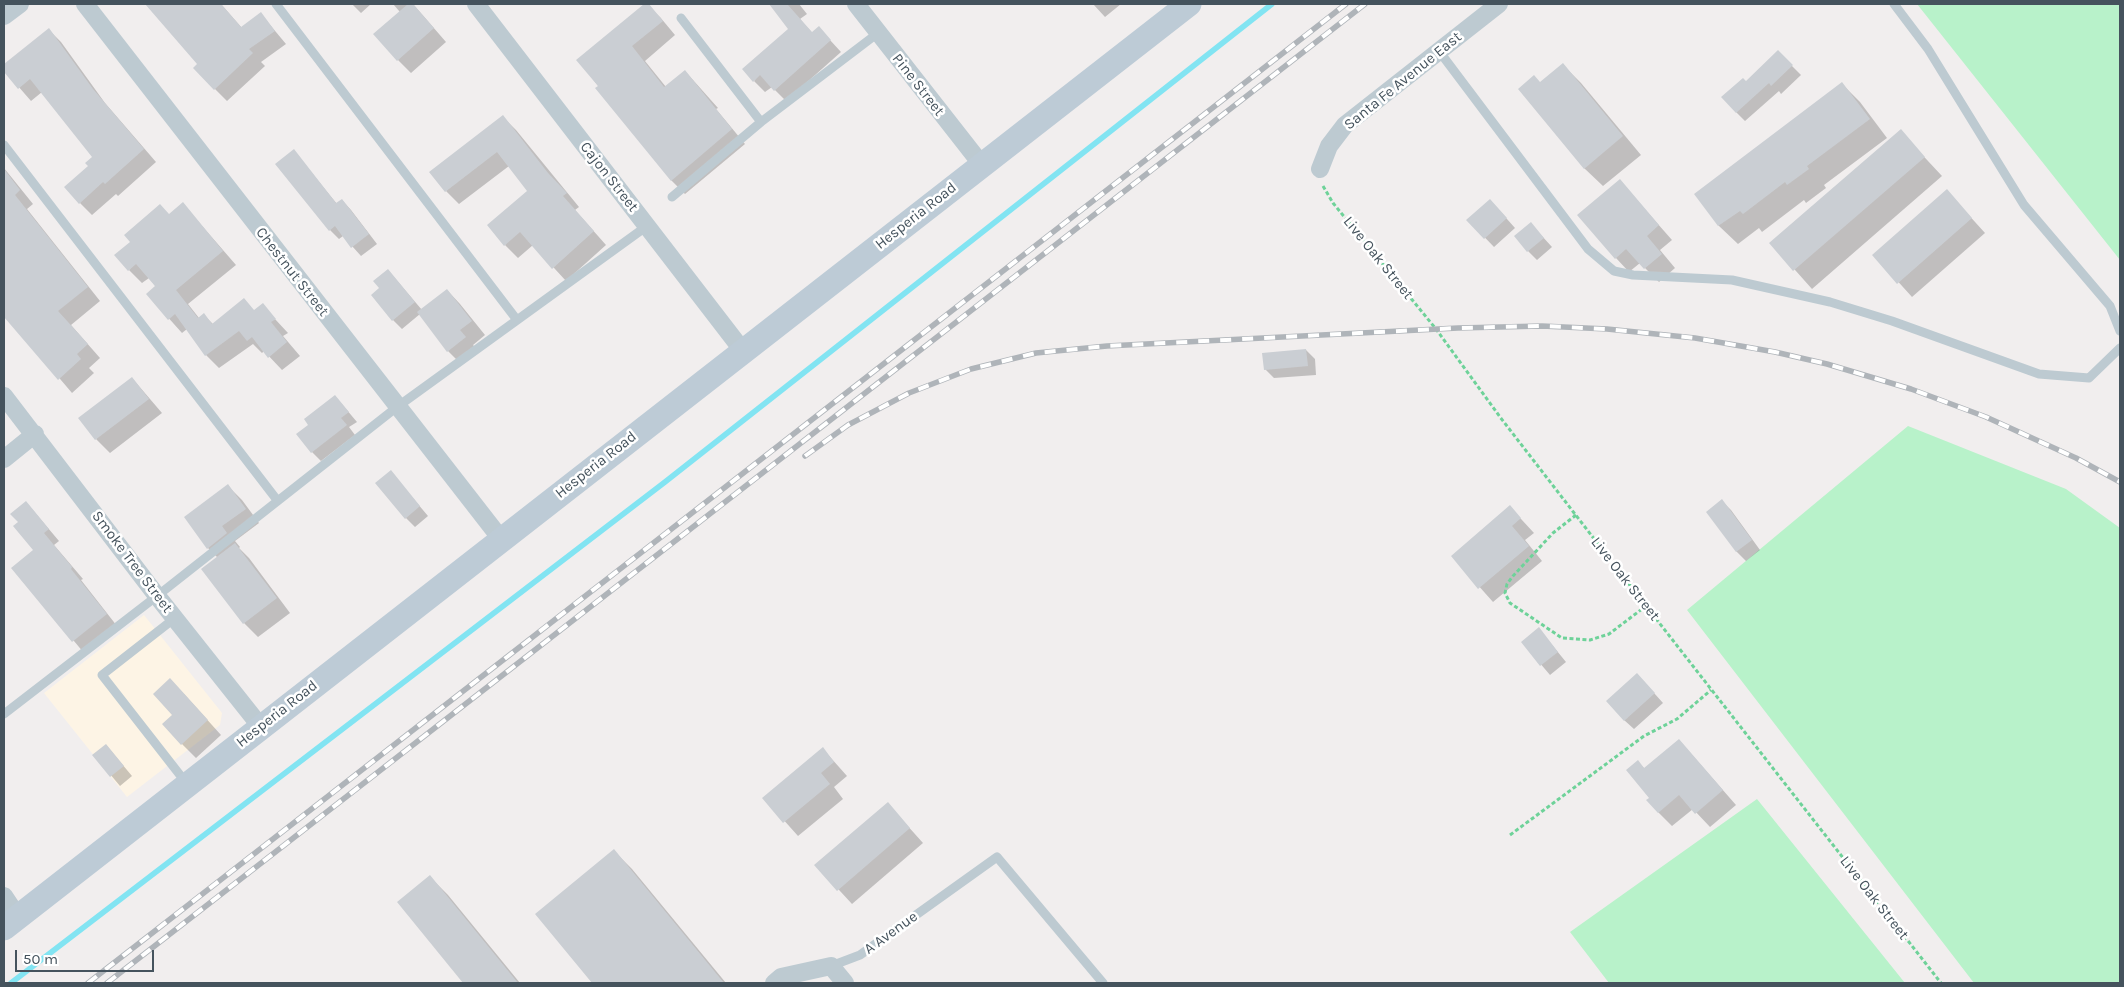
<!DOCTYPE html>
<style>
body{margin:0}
#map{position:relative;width:2124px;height:987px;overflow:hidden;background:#f1eeee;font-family:Karla,sans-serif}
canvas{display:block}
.frame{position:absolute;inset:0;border:5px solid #45535d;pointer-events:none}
.scale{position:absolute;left:15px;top:950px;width:139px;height:22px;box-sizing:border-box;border:2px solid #45535d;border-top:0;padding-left:6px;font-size:15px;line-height:18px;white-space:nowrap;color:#45535d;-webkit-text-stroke:4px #fff;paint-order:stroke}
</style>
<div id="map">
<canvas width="2124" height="987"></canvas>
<div class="frame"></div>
<div class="scale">50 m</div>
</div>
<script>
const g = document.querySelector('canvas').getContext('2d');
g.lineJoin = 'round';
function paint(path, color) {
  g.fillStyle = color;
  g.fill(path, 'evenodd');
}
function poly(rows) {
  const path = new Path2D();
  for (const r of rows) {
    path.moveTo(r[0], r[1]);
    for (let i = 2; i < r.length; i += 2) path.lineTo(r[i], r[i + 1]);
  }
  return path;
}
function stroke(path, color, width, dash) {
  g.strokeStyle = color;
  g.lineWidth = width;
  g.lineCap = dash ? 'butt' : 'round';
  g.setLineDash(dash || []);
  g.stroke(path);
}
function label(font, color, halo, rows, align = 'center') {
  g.font = font + ' Karla,sans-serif';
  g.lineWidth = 5;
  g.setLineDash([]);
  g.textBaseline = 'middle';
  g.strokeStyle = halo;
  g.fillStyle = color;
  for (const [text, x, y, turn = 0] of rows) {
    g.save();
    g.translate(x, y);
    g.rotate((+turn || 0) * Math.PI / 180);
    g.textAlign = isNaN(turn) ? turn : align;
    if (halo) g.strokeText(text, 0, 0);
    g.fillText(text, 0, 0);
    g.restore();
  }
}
paint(poly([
 [144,615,222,713,220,725,127,797,44,693]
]), '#fdf4e5');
paint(poly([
 [1917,4,2120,4,2120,260],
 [1908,426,2066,489,2120,528,2120,983,1974,983,1687,610],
 [1757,799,1905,983,1609,983,1570,932]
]), '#b8f2ca');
paint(poly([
 [148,4,221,4,242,28,261,14,286,44,261,62,265,66,227,101,215,89,199,64],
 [352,4,371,4,361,13],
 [393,4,413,4,446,42,411,73,398,60,400,12],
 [646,4,660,17,675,35,645,61,666,87,685,71,718,108,716,109,745,144,685,194,671,180,578,60],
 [771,4,799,4,807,14,800,19,813,34,830,40,841,52,786,101,772,87,765,92,754,81,789,29],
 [1093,4,1121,4,1105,17],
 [49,30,61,42,105,103,156,162,118,196,116,194,92,215,80,203,94,157,42,92,31,101,4,70,4,66],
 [1778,52,1801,75,1781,94,1779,91,1745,121,1736,112,1746,82],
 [1563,65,1581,83,1641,155,1603,186,1584,168,1540,83],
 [1842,84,1860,102,1887,138,1824,185,1826,188,1806,203,1804,200,1762,232,1759,228,1738,244,1719,226,1696,194],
 [503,117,516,130,579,207,575,210,606,245,566,281,533,245,518,258,505,245,529,191,509,166,459,204,446,191],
 [1900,131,1942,176,1812,289,1771,243],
 [294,151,337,204,342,200,351,210,377,244,361,256,343,236,339,239,330,230],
 [4,168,33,204,27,209,100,301,71,325,100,358,89,368,94,373,72,393,4,313],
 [1620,181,1672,240,1660,250,1675,268,1659,282,1640,263,1629,272,1616,258],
 [1947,191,1985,233,1912,297,1874,255],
 [183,204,236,265,188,304,199,318,204,315,213,324,255,311,262,305,288,333,283,336,300,356,282,370,264,351,262,353,253,344,219,368,206,355,187,329,182,333,147,294,156,287,149,278,142,283,129,270,170,215],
 [1499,210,1515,228,1494,247,1468,220],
 [1531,224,1552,247,1537,260,1528,251],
 [388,270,422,310,447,290,460,304,485,335,473,345,479,351,462,365,448,351,420,314,402,329,393,320,381,289],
 [1306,350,1315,359,1316,375,1274,378,1265,369],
 [132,378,162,413,110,453,96,439],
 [335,396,357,422,349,427,355,435,321,461,312,452,309,425],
 [391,472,428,516,415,527,406,518],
 [228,486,242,500,259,523,235,541,240,547,239,548,249,558,290,613,258,637,244,623,203,570,218,558,208,548],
 [1722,501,1731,510,1760,550,1746,561,1736,551],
 [26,502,59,541,54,545,83,579,81,580,117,626,84,653,13,568,35,550,19,523],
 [1510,507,1534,533,1525,540,1542,561,1493,602,1452,556],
 [1539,629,1566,662,1550,675,1522,642],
 [1646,684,1663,703,1634,729,1624,720],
 [184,694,221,735,196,758,182,744,174,715],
 [1679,740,1736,805,1710,827,1693,809,1672,826,1658,812,1651,798,1638,762,1645,769],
 [106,745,132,776,120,786,94,755],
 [823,749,847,776,834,787,843,799,798,836,764,798],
 [888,804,923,843,852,904,816,865],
 [614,851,632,869,726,983,594,983,537,914],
 [430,877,448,895,520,983,465,983,399,902]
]), '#0003');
stroke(poly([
 [11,983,665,482,1272,4]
]), '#82e4f2', 5.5);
paint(poly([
 [145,4,221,4,241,27,261,12,275,31,249,49,253,53,214,90,193,68,197,64],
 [408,4,413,4,434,28,397,61,373,34],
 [644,4,649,4,663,21,632,46,664,87,685,70,732,129,671,181,595,88,598,86,576,60],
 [769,4,787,4,812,32,819,26,831,40,774,91,760,75,753,82,742,69,788,29],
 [49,28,93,89,144,149,105,184,103,182,79,204,64,187,88,166,85,163,92,157,30,79,18,89,4,72,4,64],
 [1778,50,1793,65,1771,86,1769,83,1736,113,1721,97,1743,78,1746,81],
 [1563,63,1623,136,1584,169,1518,89,1534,75,1540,82],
 [1842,82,1870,119,1807,166,1809,169,1787,185,1785,182,1743,214,1740,211,1718,226,1694,194],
 [503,115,548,173,567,193,563,196,594,231,552,269,520,232,504,246,487,225,527,191,497,152,445,192,429,172],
 [1901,129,1925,157,1793,271,1769,243],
 [294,149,336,203,342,199,369,234,351,248,335,226,329,231,275,164],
 [4,169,20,190,15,195,88,287,58,311,88,344,77,354,81,359,58,380,4,317],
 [1620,179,1659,225,1647,236,1662,254,1644,269,1626,249,1615,259,1577,215],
 [1947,189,1972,218,1897,284,1872,255],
 [1490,199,1507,218,1484,239,1466,220],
 [183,202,223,251,176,290,198,318,204,313,212,324,244,298,254,310,263,303,276,319,271,322,287,342,268,358,252,337,247,341,239,331,205,356,175,314,168,320,146,294,155,286,136,264,128,271,114,255,130,242,124,235,160,204,169,214],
 [1531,222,1544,238,1527,252,1514,236],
 [388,269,415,302,392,321,371,295,379,288,373,281],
 [447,289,472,321,460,330,466,337,447,352,417,312],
 [1306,349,1308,366,1264,370,1262,353],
 [132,377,149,399,95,440,78,418],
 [335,395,349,412,341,418,347,425,311,453,296,434,308,425,304,419],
 [391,470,420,506,405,519,375,483],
 [228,484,246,509,222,526,227,533,207,549,184,517],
 [1722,499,1752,540,1736,552,1706,512],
 [26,501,49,529,44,533,72,567,71,569,107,614,72,642,11,568,33,550,13,526,18,522,10,514],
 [1510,505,1521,518,1512,526,1529,546,1478,589,1451,556],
 [235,543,277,598,243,624,201,569],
 [1539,627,1558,652,1540,666,1521,642],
 [1637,673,1655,693,1624,721,1606,701],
 [170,678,208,720,181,745,162,724,172,715,153,694],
 [1679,739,1723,790,1695,814,1679,795,1658,813,1646,800,1649,798,1626,770,1638,760,1644,768],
 [106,744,124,766,110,777,92,755],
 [823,747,834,762,821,773,830,784,783,823,762,798],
 [888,802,910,828,837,891,814,865],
 [614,849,724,983,592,983,535,914],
 [430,875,518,983,463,983,397,902]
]), '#caced3');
stroke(poly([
 [1323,186,1333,203,1436,329,1500,417,1646,606,1941,983],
 [1576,515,1553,533,1513,576,1507,584,1505,593,1510,603,1562,638,1590,640,1609,634,1646,606],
 [1510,835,1644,736,1677,719,1711,690]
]), '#6ed299', 3, [4, 2.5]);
stroke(poly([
 [276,4,517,320],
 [1894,4,1928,49,2024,205,2110,306,2120,331],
 [681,18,761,122],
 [1439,51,1588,249,1614,271,1633,275,1732,280,1830,302,1892,321,2039,374,2089,378,2120,348],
 [4,145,277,500],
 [672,197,761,122,878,33],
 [175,618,102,675,187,784],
 [4,714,157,596,397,407,647,226],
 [831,966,860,955,997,857,1103,983]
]), '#bdcad1', 9);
stroke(poly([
 [85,4,501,539],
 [476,4,743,351],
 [856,4,982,165],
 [4,16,20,4],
 [1320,169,1329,146,1345,125,1499,4],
 [4,396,157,596,261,727],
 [4,459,35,434],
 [4,896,18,917],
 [774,983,781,977,831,966,845,983]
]), '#bdcad1', 18);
stroke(poly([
 [4,928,1189,4]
]), '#bdcbd6', 25);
const rail = poly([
 [805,456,848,425,909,393,971,369,1036,353,1107,346,1458,328,1542,326,1607,329,1695,338,1775,352,1827,364,1911,389,1986,417,2076,458,2120,482],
 [88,983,1346,4],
 [107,983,1365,4]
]);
stroke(rail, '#afb4b9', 5.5);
stroke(rail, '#fff', 4, [11]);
label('15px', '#45535d', '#fff', [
 ["Santa Fe Avenue East",1403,81,-39],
 ["Pine Street",918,85,52],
 ["Cajon Street",609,177,52],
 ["Hesperia Road",916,216,-38],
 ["Live Oak Street",1378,258,51],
 ["Chestnut Street",292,272,52],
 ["Hesperia Road",596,465,-38],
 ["Smoke Tree Street",132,562,53],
 ["Live Oak Street",1625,579,52],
 ["Hesperia Road",277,714,-38],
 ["Live Oak Street",1874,898,52],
 ["A Avenue",891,933,-36]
]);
</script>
